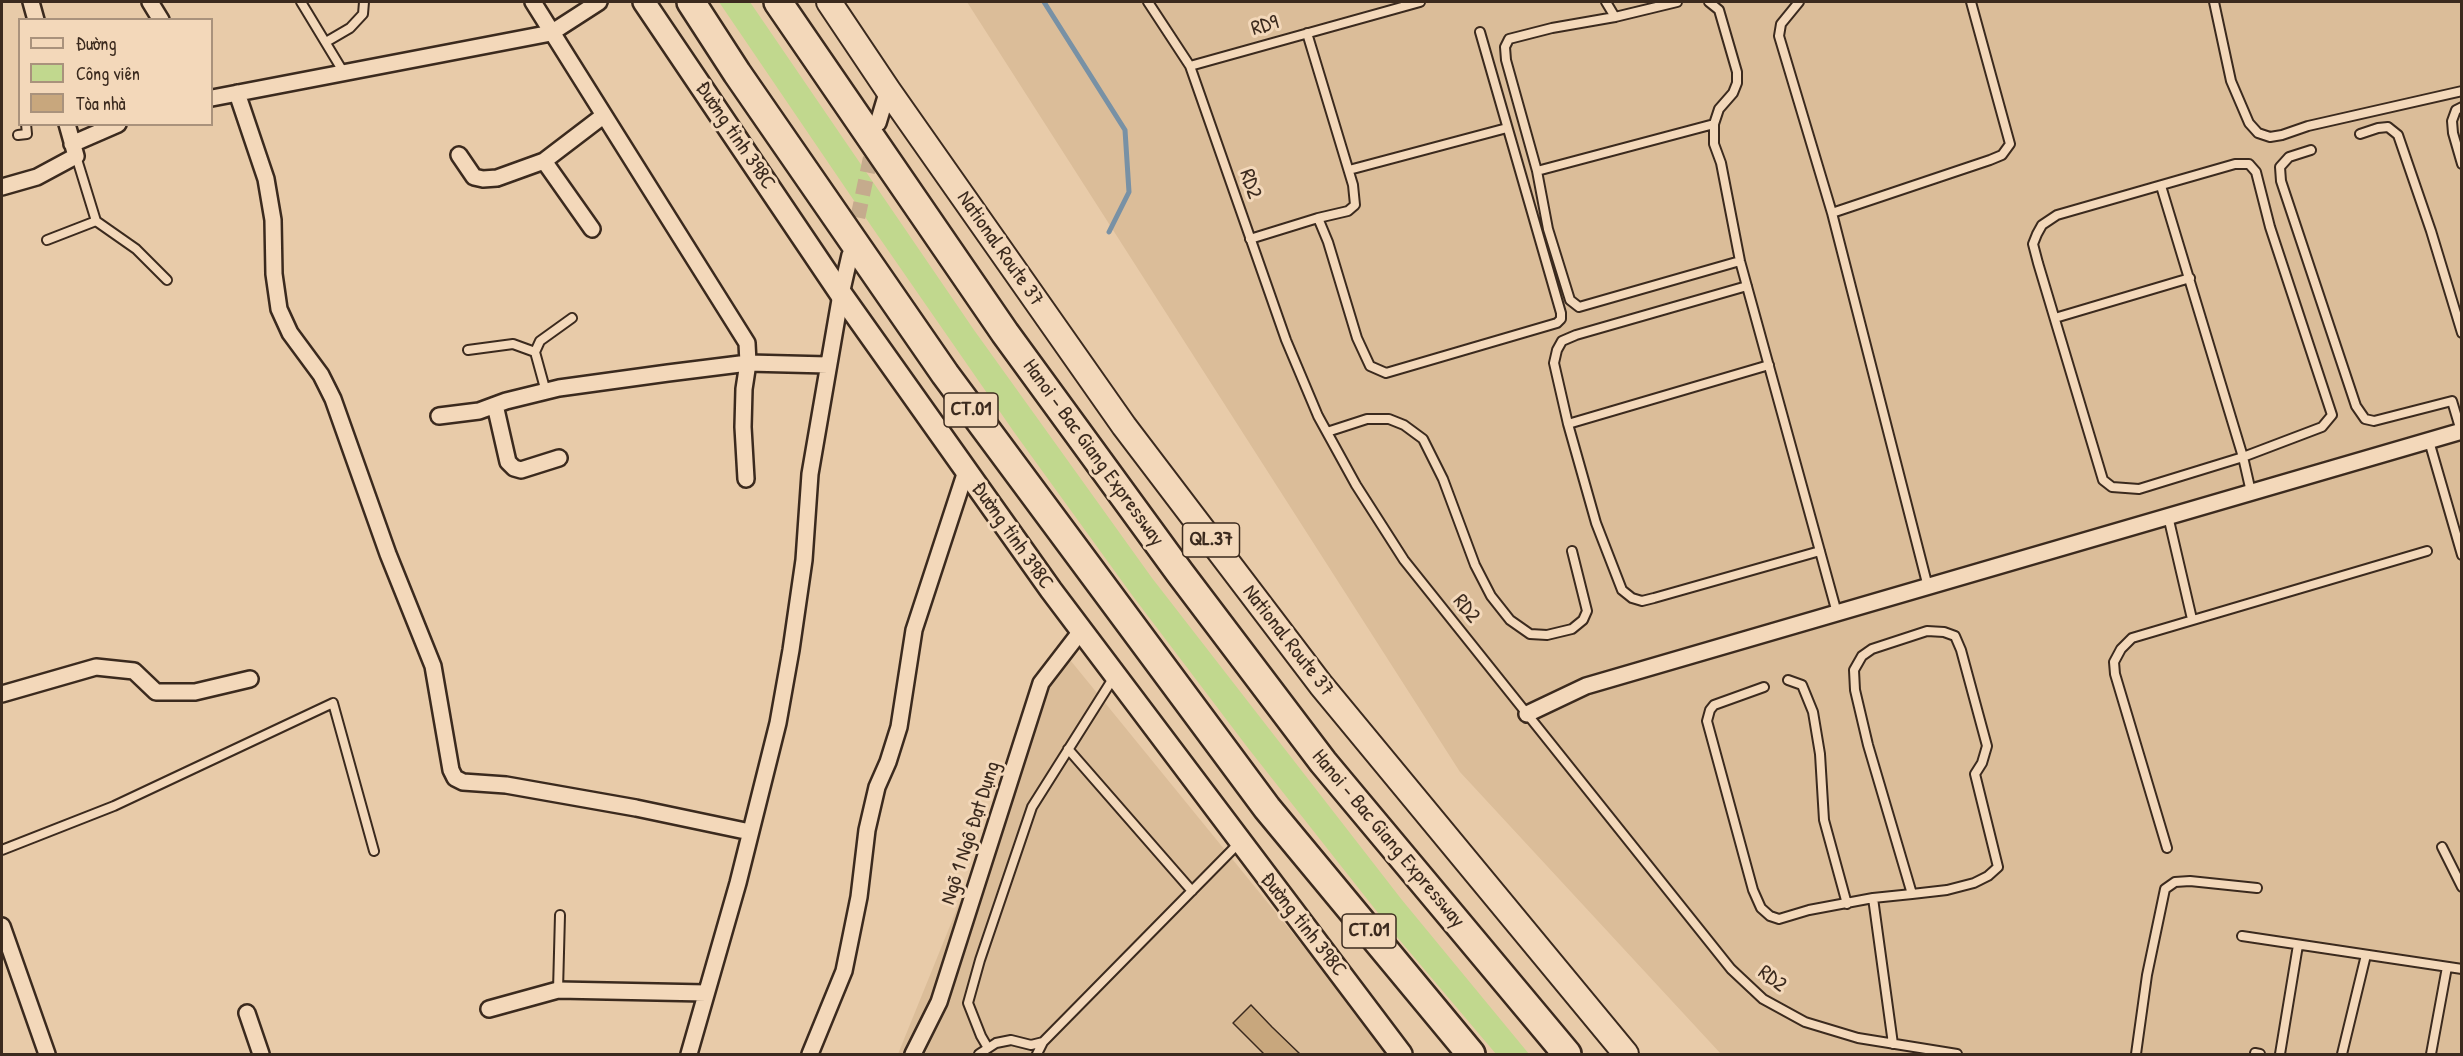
<!DOCTYPE html>
<meta charset="utf-8">
<style>
body{margin:0}
#map{position:relative;width:2463px;height:1056px;overflow:hidden;background:#e8cba9;font-family:"Patrick Hand",sans-serif}
canvas{display:block}
.frame{position:absolute;inset:0;border:3px solid #3b2a1e;pointer-events:none}
.legend{position:absolute;left:18px;top:18px;width:195px;height:108px;box-sizing:border-box;background:#f3d8ba;border:2px solid #a9927c;margin:0;padding:8px 10px;list-style:none;font-size:18px;color:#3b2a1e}
.legend li{display:flex;align-items:center;gap:12px;height:30px}
.legend b{width:30px;border:2px solid #a9927c}
</style>
<div id="map">
<canvas width="2463" height="1056"></canvas>
<div class="frame"></div>
<ul class="legend">
<li><b style="height:8px;background:#f3d8ba"></b>Đường</li>
<li><b style="height:16px;background:#c1d88e"></b>Công viên</li>
<li><b style="height:16px;background:#c8a77d"></b>Tòa nhà</li>
</ul>
</div>
<script>
const g = document.querySelector('canvas').getContext('2d');
g.lineJoin = 'round';
function paint(path, color) {
  g.fillStyle = color;
  g.fill(path, 'evenodd');
}
function poly(rows) {
  const path = new Path2D();
  for (const r of rows) {
    path.moveTo(r[0], r[1]);
    for (let i = 2; i < r.length; i += 2) path.lineTo(r[i], r[i + 1]);
  }
  return path;
}
function stroke(path, color, width, dash) {
  g.strokeStyle = color;
  g.lineWidth = width;
  g.lineCap = dash ? 'butt' : 'round';
  g.setLineDash(dash || []);
  g.stroke(path);
}
function label(font, color, halo, rows, align = 'center') {
  g.font = font + ' "Patrick Hand",sans-serif';
  g.lineWidth = 6;
  g.setLineDash([]);
  g.textBaseline = 'middle';
  g.strokeStyle = halo;
  g.fillStyle = color;
  for (const [text, x, y, turn = 0] of rows) {
    g.save();
    g.translate(x, y);
    g.rotate((+turn || 0) * Math.PI / 180);
    g.textAlign = isNaN(turn) ? turn : align;
    if (halo) g.strokeText(text, 0, 0);
    g.fillText(text, 0, 0);
    g.restore();
  }
}
paint(poly([
 [967,2,2461,2,2461,1054,1721,1054,1460,772],
 [1062,650,1391,1054,898,1054]
]), '#dbbd99');
paint(poly([
 [719,2,750,2,974,330,1152,578,1402,900,1529,1054,1496,1054,1397,937,1248,748,1132,595,1014,432,874,230]
]), '#c1d88e');
stroke(poly([
 [1044,2,1125,130,1129,192,1109,232]
]), '#7891a5', 5);
const building = poly([
 [1251,1005,1272,1027,1300,1054,1264,1054,1233,1023,1251,1005]
]);
paint(building, '#c8a77d');
stroke(building, '#3b2a1e', 1.5);
stroke(poly([
 [853,240,874,141]
]), '#c5ab8d', 15, [15, 8]);
const service = poly([
 [301,2,344,73],
 [1148,2,1190,66,1286,340,1318,416,1356,485,1404,560,1731,969,1763,999,1805,1022,1858,1038,1957,1054],
 [1606,2,1615,17],
 [1677,2,1615,17,1552,28,1509,39,1505,47,1506,60,1537,171,1548,229,1570,300,1579,307,1740,261],
 [1709,2,1719,10,1737,72,1737,83,1733,93,1719,109,1714,124,1714,144,1721,163,1740,261,1837,613],
 [1799,2,1781,24,1779,36,1832,213,1928,587],
 [2214,2,2231,81,2249,123,2258,133,2270,137,2282,135,2308,126,2462,91],
 [1307,33,1353,185,1355,205,1348,211,1318,218],
 [326,42,350,28,363,14,364,2],
 [1190,66,1420,2],
 [2462,107,2456,110,2452,121,2453,133,2462,164],
 [2360,134,2378,128,2388,127,2398,135,2431,231,2462,333],
 [18,135,27,134,26,124],
 [2311,150,2289,157,2280,167,2281,181,2356,406,2365,419,2374,421,2452,401,2461,431],
 [76,156,96,221,136,249,167,280],
 [1349,170,1507,128],
 [1537,171,1714,124],
 [2161,186,2243,457,2322,427,2332,415,2270,227,2256,172,2249,164,2235,164,2057,215,2042,225,2037,234,2033,244,2038,263,2103,480,2112,487,2139,489,2243,457,2251,492],
 [1832,213,1990,160,2002,155,2010,144,1971,2],
 [1250,239,1318,218,1328,242,1357,338,1370,366,1386,373,1557,323,1561,319,1561,313,1480,32],
 [47,240,96,221],
 [1747,286,1576,335,1562,341,1557,350,1554,363,1568,424,1596,523,1622,590,1632,598,1642,601,1654,598,1820,551],
 [2055,318,2190,278],
 [468,350,513,344,535,352],
 [546,392,535,352,540,341,572,318],
 [1568,424,1769,365],
 [1327,432,1367,419,1389,419,1404,425,1423,439,1443,479,1475,565,1491,596,1510,620,1530,634,1547,635,1572,629,1583,620,1587,611,1572,551],
 [2429,441,2462,555],
 [2168,516,2192,619],
 [1788,680,1802,685,1813,712,1820,754,1824,820,1847,904],
 [1764,687,1714,705,1710,710,1707,721,1753,890,1761,908,1770,916,1779,919,1809,910,1873,898,1893,1044],
 [1068,749,1192,891],
 [2442,847,2462,887],
 [2167,848,2115,674,2114,662,2121,649,2132,638,2427,551],
 [2,850,114,806,333,703,374,851],
 [1873,898,1912,894,1947,890,1974,883,1988,876,1998,867,1975,774,1982,763,1987,746,1961,650,1955,636,1944,632,1927,631,1872,649,1862,656,1854,670,1855,690,1868,745,1912,894],
 [2242,936,2462,969],
 [558,990,560,915],
 [988,1048,981,1036,968,1003,980,960,1032,807,1114,677],
 [2255,1053,2260,1054],
 [979,1054,996,1043,1011,1040,1031,1045,1043,1042,1239,843],
 [1037,1054,1043,1042],
 [2136,1054,2147,975,2165,889,2175,882,2190,881,2257,888],
 [2280,1054,2298,945],
 [2342,1054,2366,955],
 [2431,1054,2447,967]
]);
const minor = poly([
 [31,2,36,20],
 [150,2,161,20],
 [533,2,747,343,748,363,744,389,743,427,746,479],
 [237,93,266,179,273,220,274,274,279,309,290,333,321,375,333,399,388,554,433,666,451,770,455,778,463,782,506,785,636,808,750,832],
 [212,98,551,33,599,2],
 [878,123,888,90],
 [72,144,118,124],
 [459,155,474,177,483,179,497,178,544,161,603,116],
 [544,161,592,229],
 [2,187,37,177,76,156,67,124],
 [495,405,508,462,514,468,521,470,559,458],
 [439,416,479,411,506,401,559,388,668,373,748,363,828,365],
 [2,694,96,667,134,671,156,692,195,692,250,679],
 [1527,714,1586,686,2462,431],
 [2,926,47,1054],
 [489,1009,558,990,706,993],
 [247,1013,261,1054],
 [689,1054,738,883,778,723,791,650,804,560,810,474,841,294,850,255],
 [810,1054,844,971,859,897,867,830,877,787,888,762,899,727,914,630,966,471],
 [913,1054,939,1002,1041,683,1081,631]
]);
const secondary = poly([
 [644,2,841,294,1051,590,1401,1054]
]);
const trunk = poly([
 [829,2,888,90,1124,426,1321,685,1626,1054]
]);
const motorway = poly([
 [691,2,737,73,945,374,1267,808,1471,1054],
 [778,2,1005,333,1180,573,1323,762,1567,1054]
]);
stroke(service, '#3b2a1e', 12);
stroke(minor, '#3b2a1e', 20);
stroke(secondary, '#3b2a1e', 26);
stroke(trunk, '#3b2a1e', 28);
stroke(motorway, '#3b2a1e', 32);
stroke(service, '#f3d8ba', 8);
stroke(minor, '#f3d8ba', 15);
stroke(secondary, '#f3d8ba', 21);
stroke(trunk, '#f3d8ba', 24);
stroke(motorway, '#f3d8ba', 27);
for (const [x, y, w] of [
 [971,410,54],
 [1211,540,57],
 [1369,931,54]
]) {
  const box = new Path2D();
  box.roundRect(x - w / 2, y - 17, w, 34, 4.5);
  g.fillStyle = '#f3d8ba';
  g.fill(box);
  stroke(box, '#3b2a1e', 1.5);
}
label('bold 20px', '#3b2a1e', null, [
 ["CT.01",971,410],
 ["QL.37",1211,540],
 ["CT.01",1369,931]
]);
label('21px', '#3b2a1e', '#f3d8ba', [
 ["RD9",1265,26,-16],
 ["Đường tỉnh 398C",735,136,56],
 ["RD2",1250,184,71],
 ["National Route 37",1000,249,55],
 ["Hanoi - Bac Giang Expressway",1093,453,54],
 ["Đường tỉnh 398C",1012,536,55],
 ["RD2",1466,609,51],
 ["National Route 37",1288,641,52],
 ["Ngõ 1 Ngô Đạt Dụng",971,833,-72],
 ["Hanoi - Bac Giang Expressway",1388,839,50],
 ["Đường tỉnh 398C",1303,925,52],
 ["RD2",1772,979,37]
]);
</script>
